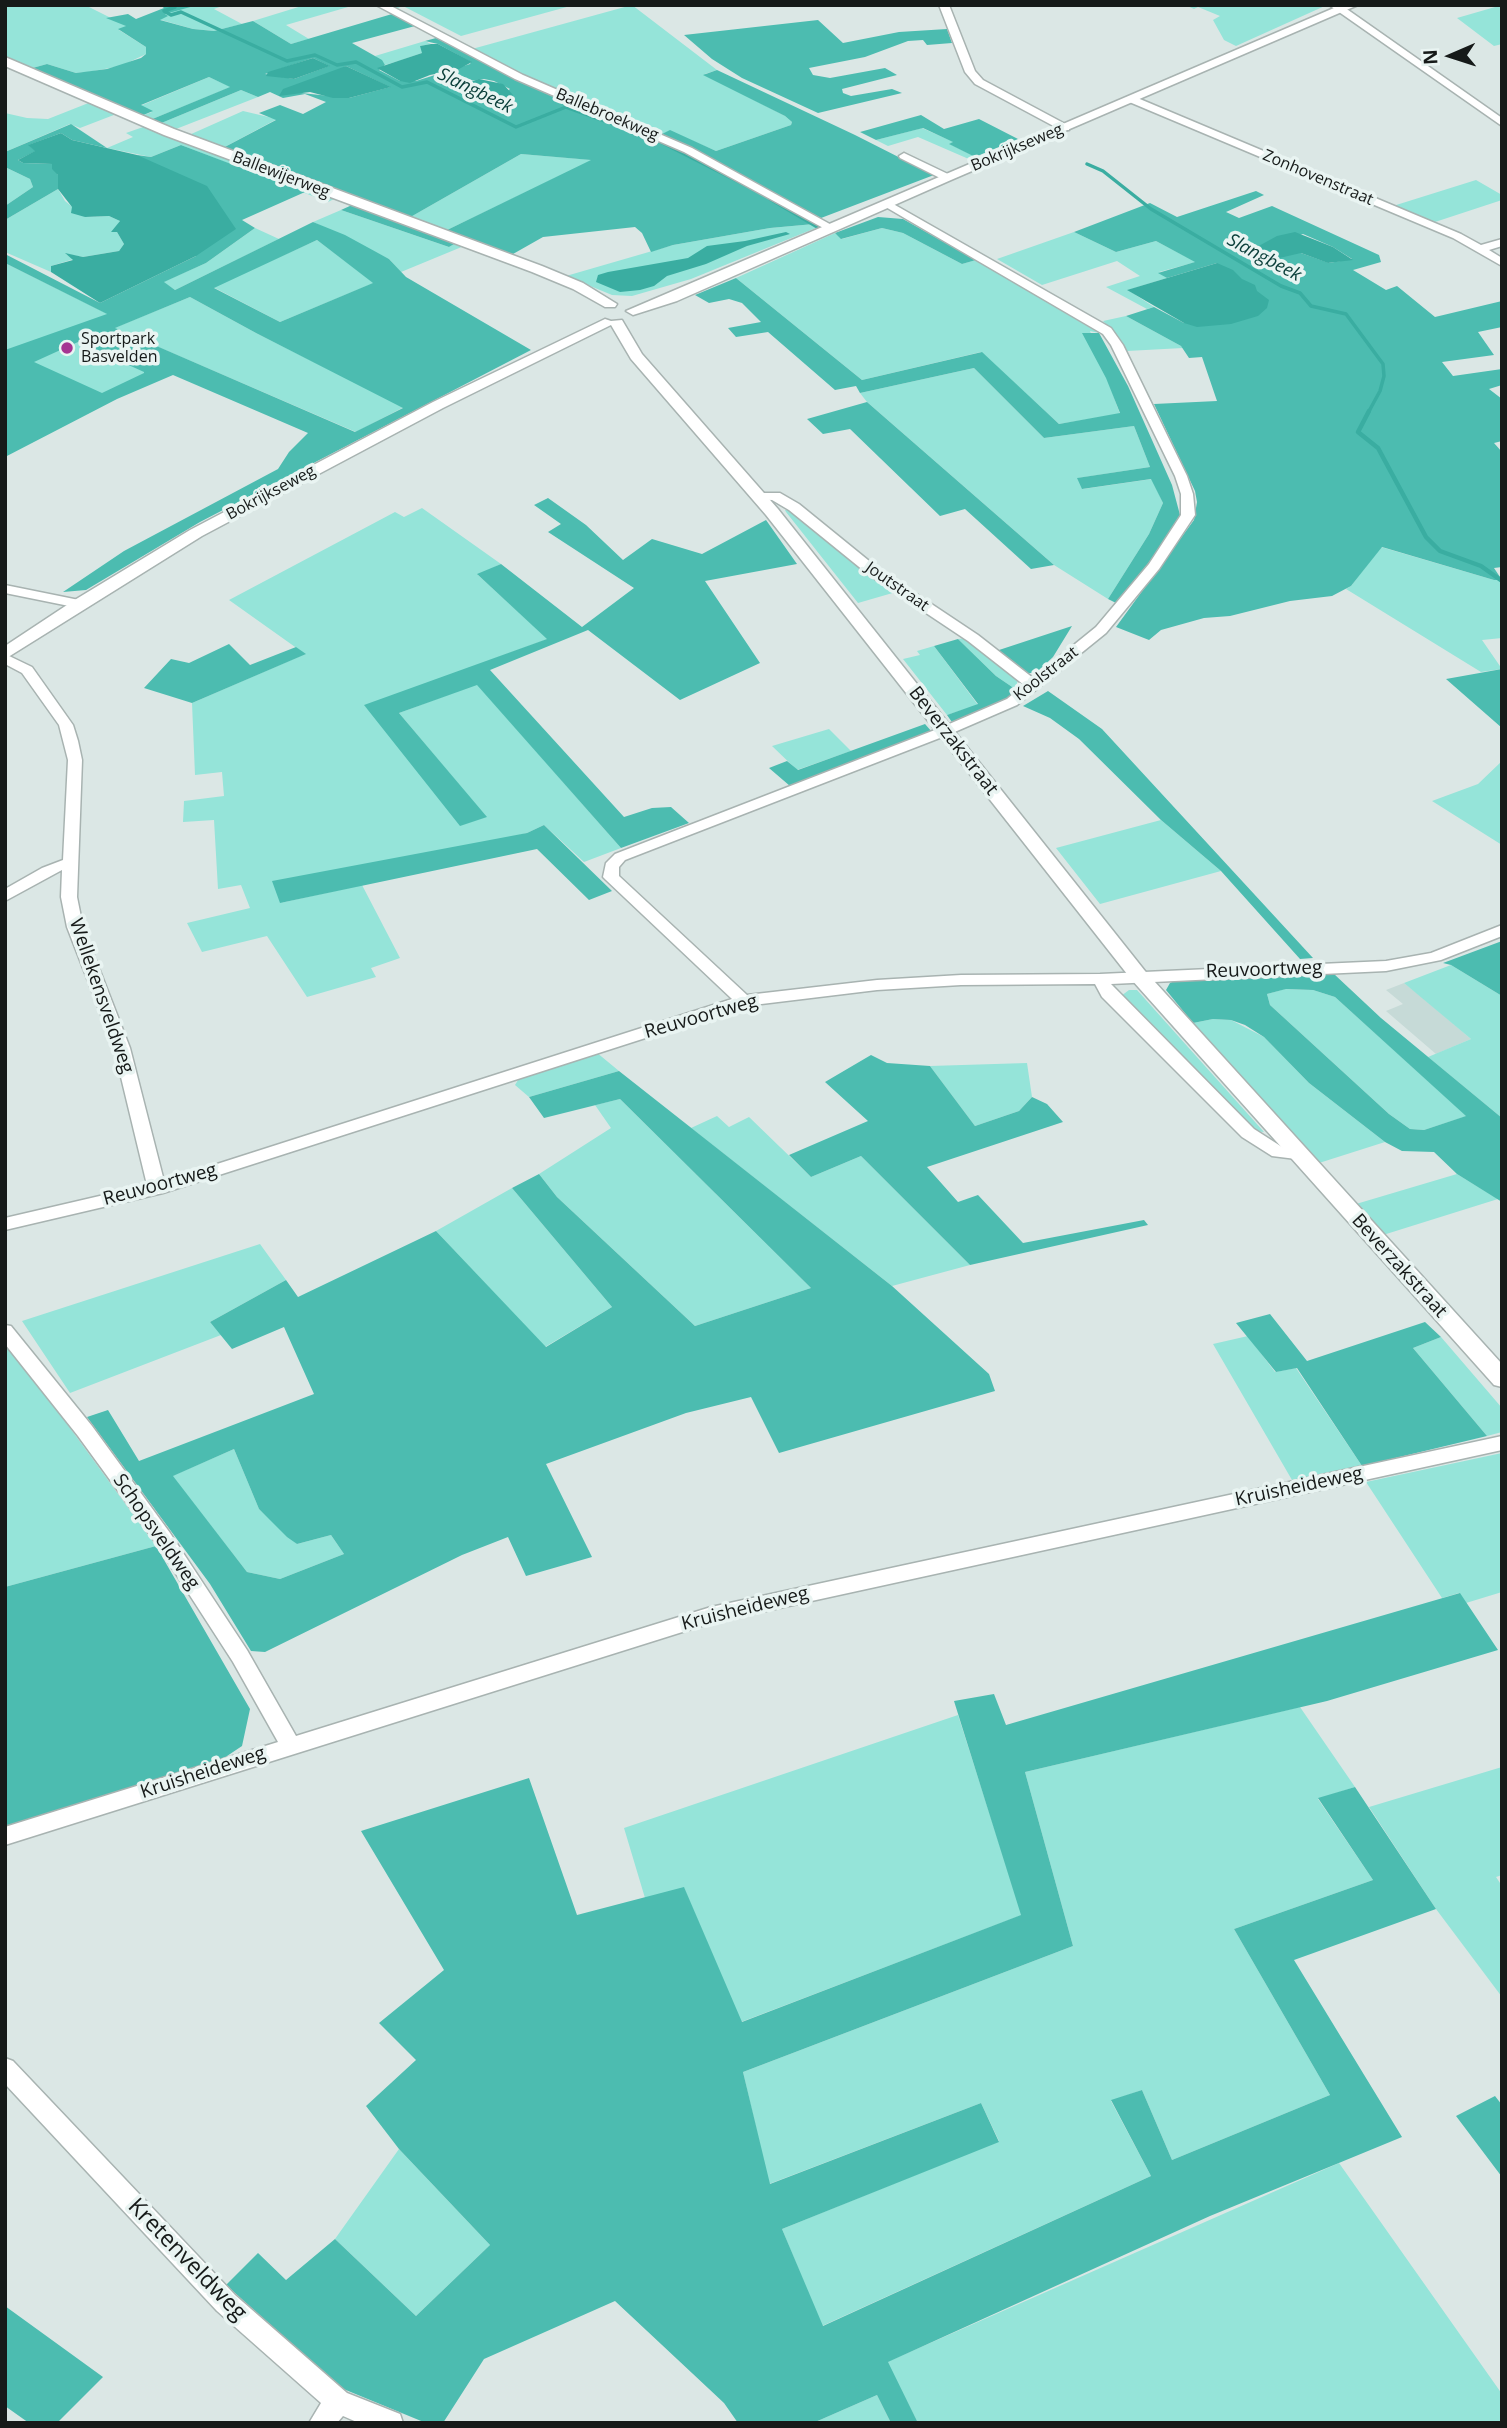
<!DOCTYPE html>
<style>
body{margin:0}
#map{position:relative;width:1507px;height:2428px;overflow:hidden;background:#dbe7e5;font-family:"Open Sans",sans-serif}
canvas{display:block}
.frame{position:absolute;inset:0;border:7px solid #161a19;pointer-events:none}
.north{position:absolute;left:1416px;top:21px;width:70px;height:70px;-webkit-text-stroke:5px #e9f4f2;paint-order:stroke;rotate:267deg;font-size:19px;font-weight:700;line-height:28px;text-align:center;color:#161a19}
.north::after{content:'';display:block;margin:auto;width:24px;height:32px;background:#161a19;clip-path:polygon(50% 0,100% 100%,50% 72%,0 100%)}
</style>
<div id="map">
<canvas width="1507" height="2428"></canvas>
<div class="frame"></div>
<div class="north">N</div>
</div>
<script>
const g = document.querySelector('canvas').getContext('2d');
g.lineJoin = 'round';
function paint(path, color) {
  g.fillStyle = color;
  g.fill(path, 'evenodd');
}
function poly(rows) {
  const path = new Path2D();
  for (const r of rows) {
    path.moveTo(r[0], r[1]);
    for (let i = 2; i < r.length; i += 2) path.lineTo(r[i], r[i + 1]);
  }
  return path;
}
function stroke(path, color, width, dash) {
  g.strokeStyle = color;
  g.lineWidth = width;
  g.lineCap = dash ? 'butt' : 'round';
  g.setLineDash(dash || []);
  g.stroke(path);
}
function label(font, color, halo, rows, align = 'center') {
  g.font = font + ' "Open Sans",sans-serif';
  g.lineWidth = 7;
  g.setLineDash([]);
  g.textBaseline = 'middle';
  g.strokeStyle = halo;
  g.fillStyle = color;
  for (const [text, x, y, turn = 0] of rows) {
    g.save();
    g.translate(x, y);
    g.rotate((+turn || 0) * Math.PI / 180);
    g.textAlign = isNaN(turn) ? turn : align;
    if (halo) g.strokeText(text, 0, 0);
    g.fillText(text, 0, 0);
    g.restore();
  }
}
paint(poly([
 [1404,983,1422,997,1471,1039,1436,1054,1386,1011,1403,1004,1386,990]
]), '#c6dad7');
paint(poly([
 [5,5,85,5,127,26,119,30,146,47,146,54,121,66,88,72,76,73,47,64,29,69,5,56],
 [193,5,225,5,214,9,242,24,214,31,193,29,158,19,163,14],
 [305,5,355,5,286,25,309,39,291,44,253,21],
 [388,5,574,5,461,36,403,6,395,9],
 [632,5,717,70,705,74,785,116,792,122,791,125,716,151,670,131,662,134,579,102,472,49],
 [1185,5,1327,5,1236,46,1224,40,1213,20,1220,16,1198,7,1194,9],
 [1502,5,1502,44,1494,46,1457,18],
 [425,41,431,44,420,46,424,51,422,53,399,61,385,65,375,56],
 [209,77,231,87,150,120,141,116,152,112,140,106],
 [241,90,258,97,176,129,159,124],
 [91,102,119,113,80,128,70,124,5,152,5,113,27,118,48,119],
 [243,111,277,119,221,149,189,135],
 [146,126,334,199,328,202,181,145,151,157,107,148,133,137,126,133],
 [922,128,954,142,950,144,975,157,971,160,918,137,888,146,876,140],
 [521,154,593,160,443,232,407,219],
 [5,167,30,179,33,187,5,206],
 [1476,180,1502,195,1502,200,1435,222,1393,206],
 [58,189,65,201,85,217,109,216,120,221,113,232,117,232,124,244,119,251,83,257,66,254,74,259,51,266,51,272,5,252,5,220],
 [341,210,449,247,456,243,464,246,401,272,389,259,313,222],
 [814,224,816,228,801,234,691,279,632,296,612,295,566,276,673,245,770,228],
 [255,228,279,239,175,290,163,282,206,263],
 [882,228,903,233,962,264,976,260,1099,333,1090,331,1120,414,1059,424,981,352,862,380,736,278,835,233,842,239],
 [1074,232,1116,252,1156,241,1196,262,1159,272,1167,278,1128,290,1154,307,1147,309,1106,287,1140,276,1117,261,1042,285,997,259],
 [317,240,374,283,280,322,213,287],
 [5,263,108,314,82,328,176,368,103,394,5,368],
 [190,297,256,333,404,407,356,432,114,328],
 [1126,316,1181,346,1183,348,1127,351,1114,332,1103,321],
 [974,368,1044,438,1134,426,1150,467,1078,478,1083,489,1152,479,1163,503,1149,534,1108,599,1054,565,867,402,860,393],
 [422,508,501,564,478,575,548,639,365,706,486,817,399,713,477,684,621,848,584,862,544,825,527,833,280,903,362,885,400,958,371,968,376,977,307,997,267,936,202,952,187,923,250,908,241,885,218,889,214,820,183,822,184,801,224,796,222,772,195,775,192,703,305,654,229,600,395,512,404,517],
 [790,509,896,592,858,603,786,512,785,510],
 [1381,547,1494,580,1502,580,1502,638,1482,640,1502,669,1481,672,1346,589,1351,586],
 [965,638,1010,674,1017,681,1018,691,996,676,958,639],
 [934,646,978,705,947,715,903,659,920,655,917,651],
 [829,729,851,751,797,770,772,746],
 [1502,761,1502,845,1432,801,1478,784],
 [1161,820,1221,871,1100,904,1056,848],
 [1451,965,1502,996,1502,1118,1428,1057,1471,1039,1404,983],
 [1285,989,1313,990,1335,997,1467,1116,1424,1130,1410,1129,1389,1114,1270,1005,1267,994],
 [1129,990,1137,990,1264,1132,1255,1131,1121,996],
 [1213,1019,1231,1020,1264,1037,1309,1083,1385,1142,1319,1163,1193,1023],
 [596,1052,619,1071,529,1097,515,1085,518,1080],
 [1027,1063,1032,1097,1019,1111,975,1126,930,1066],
 [620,1099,811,1288,695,1326,557,1197,539,1174,611,1128,595,1105],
 [717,1116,729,1127,749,1117,811,1177,861,1156,970,1265,892,1286,691,1128],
 [1457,1174,1498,1199,1383,1235,1356,1204],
 [512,1188,612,1307,545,1347,436,1231],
 [260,1244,286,1280,210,1322,221,1335,70,1393,22,1321],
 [1248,1336,1275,1372,1296,1368,1362,1466,1292,1480,1213,1344],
 [1441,1337,1502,1408,1502,1432,1487,1436,1413,1348],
 [5,1345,62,1417,156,1546,5,1587],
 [234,1449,259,1509,297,1544,331,1535,344,1554,280,1579,247,1572,172,1476],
 [1502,1453,1502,1592,1466,1603,1459,1593,1442,1598,1366,1482],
 [1300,1707,1355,1787,1318,1799,1373,1880,1234,1929,1330,2095,1172,2160,1142,2090,1111,2101,1151,2176,822,2326,782,2229,999,2141,981,2103,769,2184,743,2072,1073,1946,1025,1772],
 [958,1715,1022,1915,741,2022,684,1888,645,1898,624,1828],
 [1502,1767,1502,1875,1496,1877,1502,1886,1502,1997,1436,1909,1369,1807],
 [399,2149,490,2245,416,2316,335,2239],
 [1339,2163,1502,2394,1502,2423,918,2423,887,2362],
 [877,2395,891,2423,813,2423]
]), '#95e4d9');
paint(poly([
 [160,5,194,6,165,14,168,16,160,20,193,29,214,31,253,21,291,44,392,14,415,26,352,43,382,60,385,65,379,70,400,81,416,81,470,64,471,62,438,44,425,41,436,38,579,109,647,135,687,154,780,202,814,224,770,228,673,245,651,252,642,233,635,227,543,237,513,254,443,232,591,160,521,154,407,219,221,149,276,120,259,113,280,105,303,114,326,102,305,94,283,98,270,92,258,97,241,90,159,124,150,120,230,87,209,77,141,105,153,111,141,116,29,69,47,64,76,73,107,69,141,58,146,54,146,47,118,29,126,26,106,18,128,14,136,19,164,8],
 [313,58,329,66,294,79,265,74],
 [346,66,390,87,349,98,301,93],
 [484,79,494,81,510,89,496,99,484,92,462,88,468,81],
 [818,20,843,43,899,32,947,29,952,43,927,45,923,40,908,41,865,57,809,68,813,75,830,78,885,68,897,75,842,89,843,93,851,96,892,89,902,93,818,113,742,78,712,59,684,35],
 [717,70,855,135,934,175,821,218,662,134,670,130,716,151,791,125,792,122,785,116,703,75],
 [921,115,944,129,979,119,1018,139,975,157,949,144,953,142,923,128,876,140,860,132],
 [71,124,107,148,72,140,61,133,29,145,36,151,18,160,23,163,52,164,58,175,58,189,5,220,5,206,33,187,30,179,5,167,5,152],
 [181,145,305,192,242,220,255,228,206,263,164,282,175,290,313,222,345,235,389,259,406,277,531,350,200,522,86,590,63,592,124,551,278,469,289,452,308,433,173,375,117,399,5,457,5,350,107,314,5,263,5,254,100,303,196,256,137,155,130,154,151,157],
 [317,240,373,283,280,322,214,288],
 [190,297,256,333,403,408,355,432,115,328],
 [78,342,144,372,144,373,102,393,34,362],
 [1256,191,1264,195,1226,212,1239,218,1272,206,1379,255,1381,262,1353,270,1386,290,1397,286,1435,317,1502,301,1502,327,1478,332,1494,355,1442,362,1453,376,1502,369,1502,385,1489,389,1502,399,1502,441,1494,443,1502,452,1502,567,1494,568,1502,580,1494,580,1382,547,1351,586,1332,596,1290,601,1230,616,1204,618,1161,630,1149,640,1116,627,1194,520,1197,502,1195,491,1154,404,1217,401,1202,357,1189,358,1181,346,1126,316,1154,307,1184,323,1217,263,1167,278,1158,273,1195,262,1156,241,1116,252,1074,232,1150,203,1177,217],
 [1303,234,1333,247,1352,259,1329,263,1301,253,1256,248],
 [352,205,456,243,449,247,341,210],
 [878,217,903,219,976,260,962,264,903,233,882,228,841,239,835,233],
 [736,278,862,380,982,352,1059,424,1120,413,1106,378,1082,333,1099,333,1128,386,1172,485,1180,515,1155,555,1116,603,1108,599,1149,534,1163,503,1151,479,1082,489,1077,478,1150,467,1134,426,1044,438,974,368,860,393,856,386,835,390,768,332,736,337,728,328,761,322,742,303,729,299,709,303,695,295],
 [867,402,1054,565,1031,569,965,509,940,516,850,429,823,434,807,419],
 [548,498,586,525,623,560,652,539,702,554,766,520,797,564,705,581,760,663,680,700,588,630,490,670,624,817,652,808,671,807,689,823,621,848,477,685,399,713,487,817,460,826,364,705,547,639,477,574,501,564,582,627,634,588,548,532,561,524,534,505],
 [1072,626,1053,657,1036,673,1024,673,996,651],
 [958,639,996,676,1018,691,1014,695,954,725,947,715,978,704,934,646],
 [229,644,250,665,296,647,306,654,192,703,144,688,171,659,189,663],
 [1502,669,1502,728,1446,679],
 [1048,691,1102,729,1313,958,1300,959,1221,871,1161,820,1079,739,1050,718,1023,706],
 [925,724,932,732,790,786,769,768,787,761,798,770],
 [544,825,612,891,589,900,537,849,280,903,272,881,527,833],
 [1502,941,1502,996,1451,965,1443,963],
 [1334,974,1381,1018,1502,1118,1502,1202,1457,1174,1434,1152,1402,1151,1385,1142,1309,1083,1264,1037,1245,1025,1231,1020,1213,1019,1193,1023,1166,990,1170,983,1178,979],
 [1286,989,1313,990,1335,997,1466,1116,1424,1130,1410,1129,1389,1114,1270,1005,1267,994],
 [871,1055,887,1063,930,1066,975,1126,1019,1111,1032,1097,1047,1104,1063,1122,927,1167,958,1202,978,1195,1023,1243,1144,1220,1148,1225,970,1265,861,1156,811,1177,789,1155,868,1121,825,1082],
 [619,1071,892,1286,989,1374,995,1391,779,1453,751,1397,686,1413,546,1464,592,1557,526,1576,508,1537,462,1555,265,1652,251,1651,210,1584,87,1417,108,1410,139,1461,314,1394,284,1327,232,1349,210,1322,286,1280,298,1297,436,1231,546,1347,612,1307,512,1188,539,1174,557,1197,695,1326,811,1288,620,1099,544,1118,529,1097],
 [234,1449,259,1509,287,1537,297,1544,331,1535,344,1554,280,1579,247,1572,173,1476],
 [1270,1314,1307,1361,1425,1322,1441,1337,1413,1348,1487,1436,1362,1466,1297,1368,1276,1372,1236,1323],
 [156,1546,250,1709,242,1746,221,1760,5,1828,5,1587],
 [1460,1593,1498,1650,1327,1701,1025,1772,1073,1946,743,2072,770,2184,981,2103,999,2142,782,2229,823,2326,1151,2176,1111,2100,1142,2090,1172,2160,1330,2095,1234,1929,1373,1880,1318,1798,1355,1787,1436,1909,1294,1960,1402,2137,1210,2216,888,2362,918,2423,891,2423,877,2395,813,2423,738,2423,724,2403,615,2301,484,2359,443,2423,426,2423,341,2388,226,2285,258,2253,286,2280,335,2239,416,2316,490,2245,399,2149,366,2106,416,2060,379,2023,444,1970,361,1831,529,1778,577,1915,684,1887,742,2022,1021,1915,954,1701,994,1694,1006,1725],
 [1495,2096,1502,2105,1502,2177,1456,2116],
 [5,2306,103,2377,57,2423,29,2423,5,2406]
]), '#4cbcb0');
paint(poly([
 [431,44,438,44,472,62,459,69,430,75,410,83,400,81,377,68,422,53,420,46],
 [313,58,330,66,294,79,266,76,268,72],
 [346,66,391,87,349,98,333,98,310,92,279,96,283,89],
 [479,79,503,84,513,95,509,100,502,101,484,92,462,88,460,85],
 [61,133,72,140,137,155,207,186,236,229,196,256,100,303,51,272,51,266,73,260,65,253,83,257,119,251,124,244,117,232,111,232,120,221,109,216,85,217,71,213,72,207,58,189,58,175,52,169,52,164,23,163,18,160,35,151,28,145],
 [786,232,790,234,747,246,706,264,667,276,654,286,640,290,620,292,596,282,598,275,608,272,688,258,707,246,745,241],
 [1295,232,1333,247,1353,260,1328,263,1301,253,1275,259,1255,248,1277,236],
 [1217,263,1233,270,1242,279,1255,285,1257,291,1269,300,1267,308,1258,316,1231,324,1197,327,1184,323,1127,290]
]), '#3aada1');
stroke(poly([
 [172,5,175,7,164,11,171,15,181,12,287,61,315,55,337,65,356,62,402,87,427,82,516,127,566,107,655,139,749,187],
 [1087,164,1103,171,1151,209,1281,286,1300,293,1311,306,1346,314,1383,364,1384,376,1380,391,1368,413],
 [770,199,819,228]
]), '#3aada1', 3.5);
stroke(poly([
 [1369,411,1358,432,1378,448,1426,537,1440,551,1481,566,1502,581]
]), '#3aada1', 4.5);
const minor = poly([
 [376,5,389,5,523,75,692,148,837,228,827,230,684,152,515,79,376,5],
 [939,5,949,5,975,71,983,80,1069,126,1069,130,1061,130,975,84,965,72,939,5],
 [1329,5,1341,5,1502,118,1502,126,1329,5],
 [1127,97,1135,97,1461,234,1481,245,1502,239,1502,246,1489,250,1502,258,1502,266,1453,238,1127,101,1127,97],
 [904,153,950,175,951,177,942,179,900,158,899,156,904,153],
 [888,201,1111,328,1123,345,1187,476,1193,494,1195,515,1159,569,1106,633,1017,705,950,734,625,860,619,867,619,876,747,995,877,980,961,975,1100,974,1386,961,1431,953,1502,925,1502,936,1441,960,1386,971,1111,984,1254,1129,1282,1147,1302,1149,1305,1153,1296,1159,1272,1156,1242,1137,1102,997,1095,984,961,985,877,990,745,1006,163,1193,5,1230,5,1218,147,1185,114,1048,67,927,61,897,62,870,5,901,5,889,42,868,63,860,68,760,59,725,22,673,5,664,5,654,32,667,73,725,78,741,82,760,77,897,83,927,130,1048,164,1181,732,999,606,880,603,877,606,863,615,854,940,728,1007,699,1024,685,968,641,869,575,789,510,772,500,754,499,754,493,780,493,799,504,879,569,978,635,1033,678,1096,627,1149,564,1181,515,1181,494,1175,476,1111,345,1103,334,884,206,882,204,888,201],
 [5,585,79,600,86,604,79,608,5,593,5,585],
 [5,1325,11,1326,92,1426,170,1533,247,1650,296,1736,711,1607,1502,1436,1502,1450,711,1623,5,1845,5,1827,278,1742,233,1662,156,1543,78,1436,5,1344,5,1325],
 [5,2058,13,2061,235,2295,347,2393,400,2414,403,2423,359,2423,343,2416,337,2423,309,2423,321,2403,217,2311,5,2084,5,2058]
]);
const tertiary = poly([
 [1341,5,1358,5,951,180,677,301,633,315,626,311,1341,5],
 [5,57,174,129,542,266,583,283,617,304,615,307,605,307,573,289,532,272,164,135,5,66,5,57],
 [605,319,611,321,622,320,642,354,778,509,1145,971,1502,1364,1502,1387,1494,1385,1131,979,766,515,631,359,611,325,443,408,202,536,5,659,5,646,73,601,190,530,433,402,605,319]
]);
stroke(minor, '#a8b3b1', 3);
stroke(tertiary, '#a8b3b1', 3);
paint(minor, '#fff');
paint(tertiary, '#fff');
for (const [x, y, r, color] of [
 [67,348,7,"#a53592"]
]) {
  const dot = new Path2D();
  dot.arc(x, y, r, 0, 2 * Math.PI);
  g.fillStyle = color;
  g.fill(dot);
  stroke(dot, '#e9f4f2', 2.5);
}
label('16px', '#161a19', '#e9f4f2', [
 ["Ballebroekweg",607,115,23],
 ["Bokrijkseweg",1017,148,-23],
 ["Ballewijerweg",281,175,21],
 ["Zonhovenstraat",1318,178,23],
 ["Bokrijkseweg",271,493,-28],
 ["Joutstraat",897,587,35],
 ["Koolstraat",1046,674,-38]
]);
label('16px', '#161a19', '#e9f4f2', [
 ["Sportpark",81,339],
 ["Basvelden",81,357]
], 'left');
label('italic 18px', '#0a3e39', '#e9f4f2', [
 ["Slangbeek",475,91,26],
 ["Slangbeek",1264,258,28]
]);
label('19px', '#161a19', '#e9f4f2', [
 ["Beverzakstraat",953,741,52],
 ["Reuvoortweg",1264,970,-2],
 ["Wellekensveldweg",101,996,71],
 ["Reuvoortweg",701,1017,-16],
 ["Reuvoortweg",160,1185,-15],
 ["Beverzakstraat",1399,1266,48],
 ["Kruisheideweg",1299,1487,-12],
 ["Schopsveldweg",156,1532,55],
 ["Kruisheideweg",745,1609,-14],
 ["Kruisheideweg",203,1773,-18]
]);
label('23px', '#161a19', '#e9f4f2', [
 ["Kretenveldweg",187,2260,46]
]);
</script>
